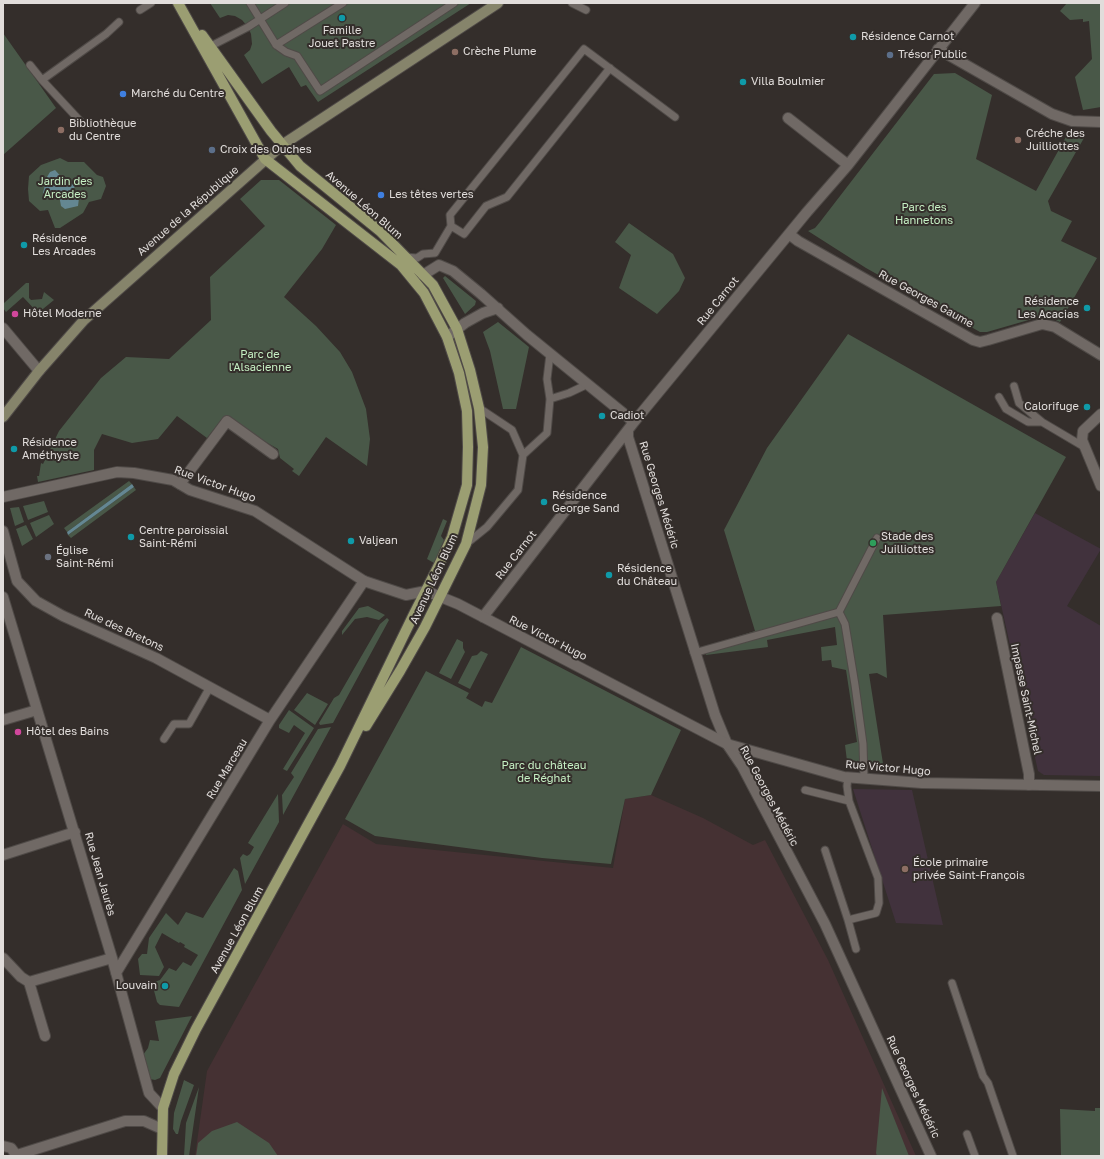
<!DOCTYPE html>
<meta charset="utf-8">
<style>
body{margin:0}
#map{position:relative;width:1104px;height:1159px;overflow:hidden;background:#342e2b;font-family:"Golos Text",sans-serif}
canvas{display:block}
.frame{position:absolute;inset:0;border:4px solid #e1dddb;pointer-events:none}
</style>
<div id="map">
<canvas width="1104" height="1159"></canvas>
<div class="frame"></div>
</div>
<script>
const g = document.querySelector('canvas').getContext('2d');
g.lineJoin = 'round';
function paint(path, color) {
  g.fillStyle = color;
  g.fill(path, 'evenodd');
}
function poly(rows) {
  const path = new Path2D();
  for (const r of rows) {
    path.moveTo(r[0], r[1]);
    for (let i = 2; i < r.length; i += 2) path.lineTo(r[i], r[i + 1]);
  }
  return path;
}
function stroke(path, color, width, dash) {
  g.strokeStyle = color;
  g.lineWidth = width;
  g.lineCap = dash ? 'butt' : 'round';
  g.setLineDash(dash || []);
  g.stroke(path);
}
function label(font, color, halo, rows, align = 'center') {
  g.font = font + ' "Golos Text",sans-serif';
  g.lineWidth = 4;
  g.setLineDash([]);
  g.textBaseline = 'middle';
  g.strokeStyle = halo;
  g.fillStyle = color;
  for (const [text, x, y, turn = 0] of rows) {
    g.save();
    g.translate(x, y);
    g.rotate((+turn || 0) * Math.PI / 180);
    g.textAlign = isNaN(turn) ? turn : align;
    if (halo) g.strokeText(text, 0, 0);
    g.fillText(text, 0, 0);
    g.restore();
  }
}
paint(poly([
 [651,795,703,818,753,845,765,840,828,960,916,1156,195,1156,207,1071,343,824,376,844,613,868,625,799]
]), '#453133');
paint(poly([
 [1035,513,1101,549,1067,606,1101,626,1101,776,1044,775,1038,771,996,582],
 [853,789,912,790,943,925,896,923]
]), '#41323d');
paint(poly([
 [210,3,471,3,318,102,306,85,301,87,289,67,262,84,244,55,250,50,252,44,251,34,248,27,242,20,235,16,228,15,220,18],
 [1067,3,1101,3,1101,107,1083,110,1075,77,1092,59,1089,21,1083,22,1083,19,1070,20,1060,11],
 [3,33,56,108,3,155],
 [955,73,992,95,976,159,1036,191,1067,135,1084,138,1048,201,1051,211,1072,221,1061,241,1097,258,1060,322,1049,317,1039,317,987,332,980,332,866,268,808,231,815,228,820,222,934,74],
 [60,158,68,162,84,162,97,175,103,177,106,186,101,199,89,202,83,213,60,228,55,228,48,210,40,211,29,201,28,189,29,176,41,165],
 [261,180,279,180,336,225,322,249,284,297,316,326,340,352,352,372,366,409,370,439,367,466,326,437,299,476,292,471,294,469,280,458,278,449,245,430,227,416,221,420,207,438,177,416,158,439,132,443,102,434,94,450,94,470,38,482,37,476,39,476,41,463,43,464,59,431,101,378,126,357,169,359,211,320,210,277,265,226,240,199],
 [629,223,673,254,685,278,679,291,657,314,619,288,631,255,615,242],
 [445,276,476,301,475,305,465,314,443,278],
 [26,283,29,283,29,298,31,300,42,299,44,292,54,300,38,313,23,297,6,312,3,308,3,304],
 [498,322,529,347,516,409,503,409,490,351,483,332],
 [848,334,1066,457,996,582,1001,606,883,615,887,678,877,673,869,674,884,770,872,762,858,763,851,769,848,769,845,745,857,742,846,670,832,667,831,660,822,661,821,647,837,645,835,627,767,640,768,647,706,655,704,647,755,631,724,530,767,448],
 [129,481,132,484,67,532,64,528],
 [134,487,136,490,71,538,68,535],
 [44,501,48,512,28,520,23,506],
 [19,507,24,522,15,526,10,508],
 [49,515,54,524,36,537,30,523],
 [443,519,447,521,441,536,444,540,434,563,427,559],
 [26,525,33,539,22,546,16,529],
 [368,606,385,615,379,620,367,617,355,619,342,635,342,631,359,608],
 [387,618,389,620,333,723,320,725,319,723,334,698,339,695,380,624],
 [457,639,463,642,463,648,465,652,451,679,439,673],
 [521,647,681,730,651,795,625,799,611,864,542,858,375,836,345,819,426,671,469,693,466,698,482,707,485,701,492,703],
 [481,651,488,654,470,689,458,683,472,656,477,655],
 [307,693,328,704,315,725,294,710],
 [289,710,314,728,287,771,283,769,305,733,294,725,289,733,279,728,279,725],
 [331,727,283,815,282,795,294,777,291,773,318,729],
 [278,794,279,822,245,884,240,858,243,854,247,856,250,854,254,847,248,843],
 [234,868,238,871,242,890,179,1007,160,1005,157,1002,152,983,160,980,169,968,176,971,183,962,191,966,198,955,184,947,185,945,180,942,179,943,162,933,155,947,164,967,159,976,140,975,138,959,142,954,147,954,149,938,166,913,178,925,186,912,203,918],
 [192,1016,160,1078,155,1080,150,1079,143,1055,148,1048,150,1040,159,1041,155,1021],
 [184,1080,194,1085,181,1121,178,1134,176,1134,173,1129,174,1113],
 [199,1087,189,1156,184,1156,186,1123],
 [882,1088,909,1156,877,1156,876,1153],
 [1095,1108,1101,1108,1101,1156,1061,1156,1060,1109,1095,1111],
 [237,1122,269,1143,278,1156,196,1156,198,1143,212,1131]
]), '#495848');
paint(poly([
 [55,170,65,181,75,185,73,193,79,198,78,206,65,209,61,206,59,195,47,196,43,193,47,177,50,172],
 [132,484,134,487,68,535,67,532]
]), '#648792');
const service = poly([
 [250,3,276,45,343,3],
 [572,3,586,10],
 [140,10,151,3],
 [276,45,286,52,297,56,320,91,454,3],
 [211,46,248,27,285,3],
 [30,65,42,80],
 [81,122,42,80,106,34,119,22],
 [451,226,464,234,486,206,507,197,610,68],
 [405,257,417,258,423,254,435,253,451,226,450,215,584,49,675,117],
 [1014,386,1019,403,1042,422,1086,448],
 [999,397,1006,409,1028,422,1042,422],
 [550,399,569,393,588,384],
 [523,455,547,433,550,399,547,379,550,354],
 [466,544,487,527,518,490,523,455,512,430,479,408],
 [839,612,845,624,855,685,863,744,864,778],
 [694,653,839,612,877,538],
 [164,739,174,724,189,724,210,687],
 [805,790,849,801,847,786,848,777],
 [825,850,848,920,876,913,879,903,878,878,849,801],
 [848,920,856,949],
 [952,983,983,1076,988,1083,1013,1156],
 [967,1134,975,1156]
]);
const minor = poly([
 [938,49,1052,114,1072,121,1101,122],
 [788,118,848,165],
 [789,234,798,241,973,340,980,342,988,340,1042,324,1055,327,1101,355],
 [423,275,439,265,453,271,481,294,527,335,634,422],
 [3,328,39,371],
 [447,337,465,323,483,313,498,308],
 [1101,414,1083,431,1082,440,1101,486],
 [628,431,628,437,715,715,727,744,742,766,825,924,931,1156],
 [180,484,227,421,273,454],
 [3,531,17,581,36,601,63,616,156,658,270,720],
 [3,597,112,958,149,1093,163,1108],
 [483,617,634,422,807,212,848,165,975,3],
 [997,618,1029,774,1029,785],
 [3,720,37,710],
 [3,855,75,832],
 [3,958,21,977,29,982,112,958],
 [116,973,270,720,364,581],
 [29,982,45,1036],
 [3,1146,11,1148,17,1156],
 [17,1155,125,1121,144,1121,162,1129]
]);
const tertiary = poly([
 [3,497,117,472,134,473,173,480,190,490,255,511,364,581,406,595,426,591,458,604,727,744,844,777,922,783,1101,786]
]);
const secondary = poly([
 [3,417,39,371,84,320,282,145,498,3]
]);
const primary = poly([
 [202,35,271,131,300,166,380,231,433,285,457,329,470,370,479,408,483,447,481,485,466,544,425,627,400,671,366,726],
 [162,1156,163,1108,174,1074,196,1029,340,766,414,614,438,567,452,537,467,485,468,447,467,411,459,373,447,337,424,293,401,265,265,159,178,3]
]);
stroke(service, '#4f4a47', 9);
stroke(minor, '#4f4a47', 12);
stroke(tertiary, '#4f4a47', 12);
stroke(secondary, '#4f4a47', 12);
stroke(primary, '#4f4a47', 12);
stroke(service, '#706965', 7);
stroke(minor, '#706965', 10);
stroke(tertiary, '#706965', 10);
stroke(secondary, '#86846b', 10);
stroke(primary, '#9b9e72', 10);
for (const [x, y, r, color] of [
 [342,18,4,"#0f9aa8"],
 [853,37,4,"#0f9aa8"],
 [455,52,4,"#8d6e63"],
 [890,55,4,"#5c6f8a"],
 [743,82,4,"#0f9aa8"],
 [123,94,4,"#3f7fe0"],
 [61,130,4,"#8d6e63"],
 [1018,140,4,"#8d6e63"],
 [212,150,4,"#5c6f8a"],
 [381,195,4,"#3f7fe0"],
 [24,245,4,"#0f9aa8"],
 [1087,308,4,"#0f9aa8"],
 [15,314,4,"#d1479c"],
 [1087,407,4,"#0f9aa8"],
 [602,416,4,"#0f9aa8"],
 [14,449,4,"#0f9aa8"],
 [544,502,4,"#0f9aa8"],
 [131,537,4,"#0f9aa8"],
 [351,541,4,"#0f9aa8"],
 [873,543,4,"#2e9e5b"],
 [48,557,4,"#6b7280"],
 [609,575,4,"#0f9aa8"],
 [18,732,4,"#d1479c"],
 [905,869,4,"#8d6e63"],
 [165,986,4,"#0f9aa8"]
]) {
  const dot = new Path2D();
  dot.arc(x, y, r, 0, 2 * Math.PI);
  g.fillStyle = color;
  g.fill(dot);
  stroke(dot, '#342e2b', 1.5);
}
label('11px', '#e1dddb', '#342e2b', [
 ["Famille",342,31,"center"],
 ["Jouet Pastre",342,44,"center"],
 ["Résidence Carnot",861,37],
 ["Crèche Plume",463,52],
 ["Trésor Public",898,55],
 ["Villa Boulmier",751,82],
 ["Marché du Centre",131,94],
 ["Bibliothèque",69,124],
 ["du Centre",69,137],
 ["Créche des",1026,134],
 ["Juilliottes",1026,147],
 ["Croix des Ouches",220,150],
 ["Les têtes vertes",389,195],
 ["Résidence",32,239],
 ["Les Arcades",32,252],
 ["Résidence",1079,302,"right"],
 ["Les Acacias",1079,315,"right"],
 ["Hôtel Moderne",23,314],
 ["Calorifuge",1079,407,"right"],
 ["Cadiot",610,416],
 ["Résidence",22,443],
 ["Améthyste",22,456],
 ["Résidence",552,496],
 ["George Sand",552,509],
 ["Centre paroissial",139,531],
 ["Saint-Rémi",139,544],
 ["Stade des",881,537],
 ["Juilliottes",881,550],
 ["Valjean",359,541],
 ["Église",56,551],
 ["Saint-Rémi",56,564],
 ["Résidence",617,569],
 ["du Château",617,582],
 ["Hôtel des Bains",26,732],
 ["École primaire",913,863],
 ["privée Saint-François",913,876],
 ["Louvain",157,986,"right"]
], 'left');
label('11px', '#c6f0c4', '#342e2b', [
 ["Jardin des",65,182],
 ["Arcades",65,195],
 ["Parc des",924,208],
 ["Hannetons",924,221],
 ["Parc de",260,355],
 ["l'Alsacienne",260,368],
 ["Parc du château",544,766],
 ["de Réghat",544,779]
]);
label('11px', '#e1dddb', '#342e2b', [
 ["Avenue Léon Blum",364,205,41],
 ["Avenue de la République",188,211,-41],
 ["Rue Georges Gaume",926,299,29],
 ["Rue Carnot",718,301,-51],
 ["Rue Victor Hugo",215,484,20],
 ["Rue Georges Médéric",659,495,73],
 ["Rue Carnot",516,555,-52],
 ["Avenue Léon Blum",434,579,-65],
 ["Rue des Bretons",124,630,25],
 ["Rue Victor Hugo",548,638,27],
 ["Impasse Saint-Michel",1026,699,78],
 ["Rue Victor Hugo",888,768,5],
 ["Rue Marceau",227,769,-59],
 ["Rue Georges Médéric",769,796,62],
 ["Rue Jean Jaurès",100,874,74],
 ["Avenue Léon Blum",237,930,-61],
 ["Rue Georges Médéric",913,1087,65]
]);
</script>
